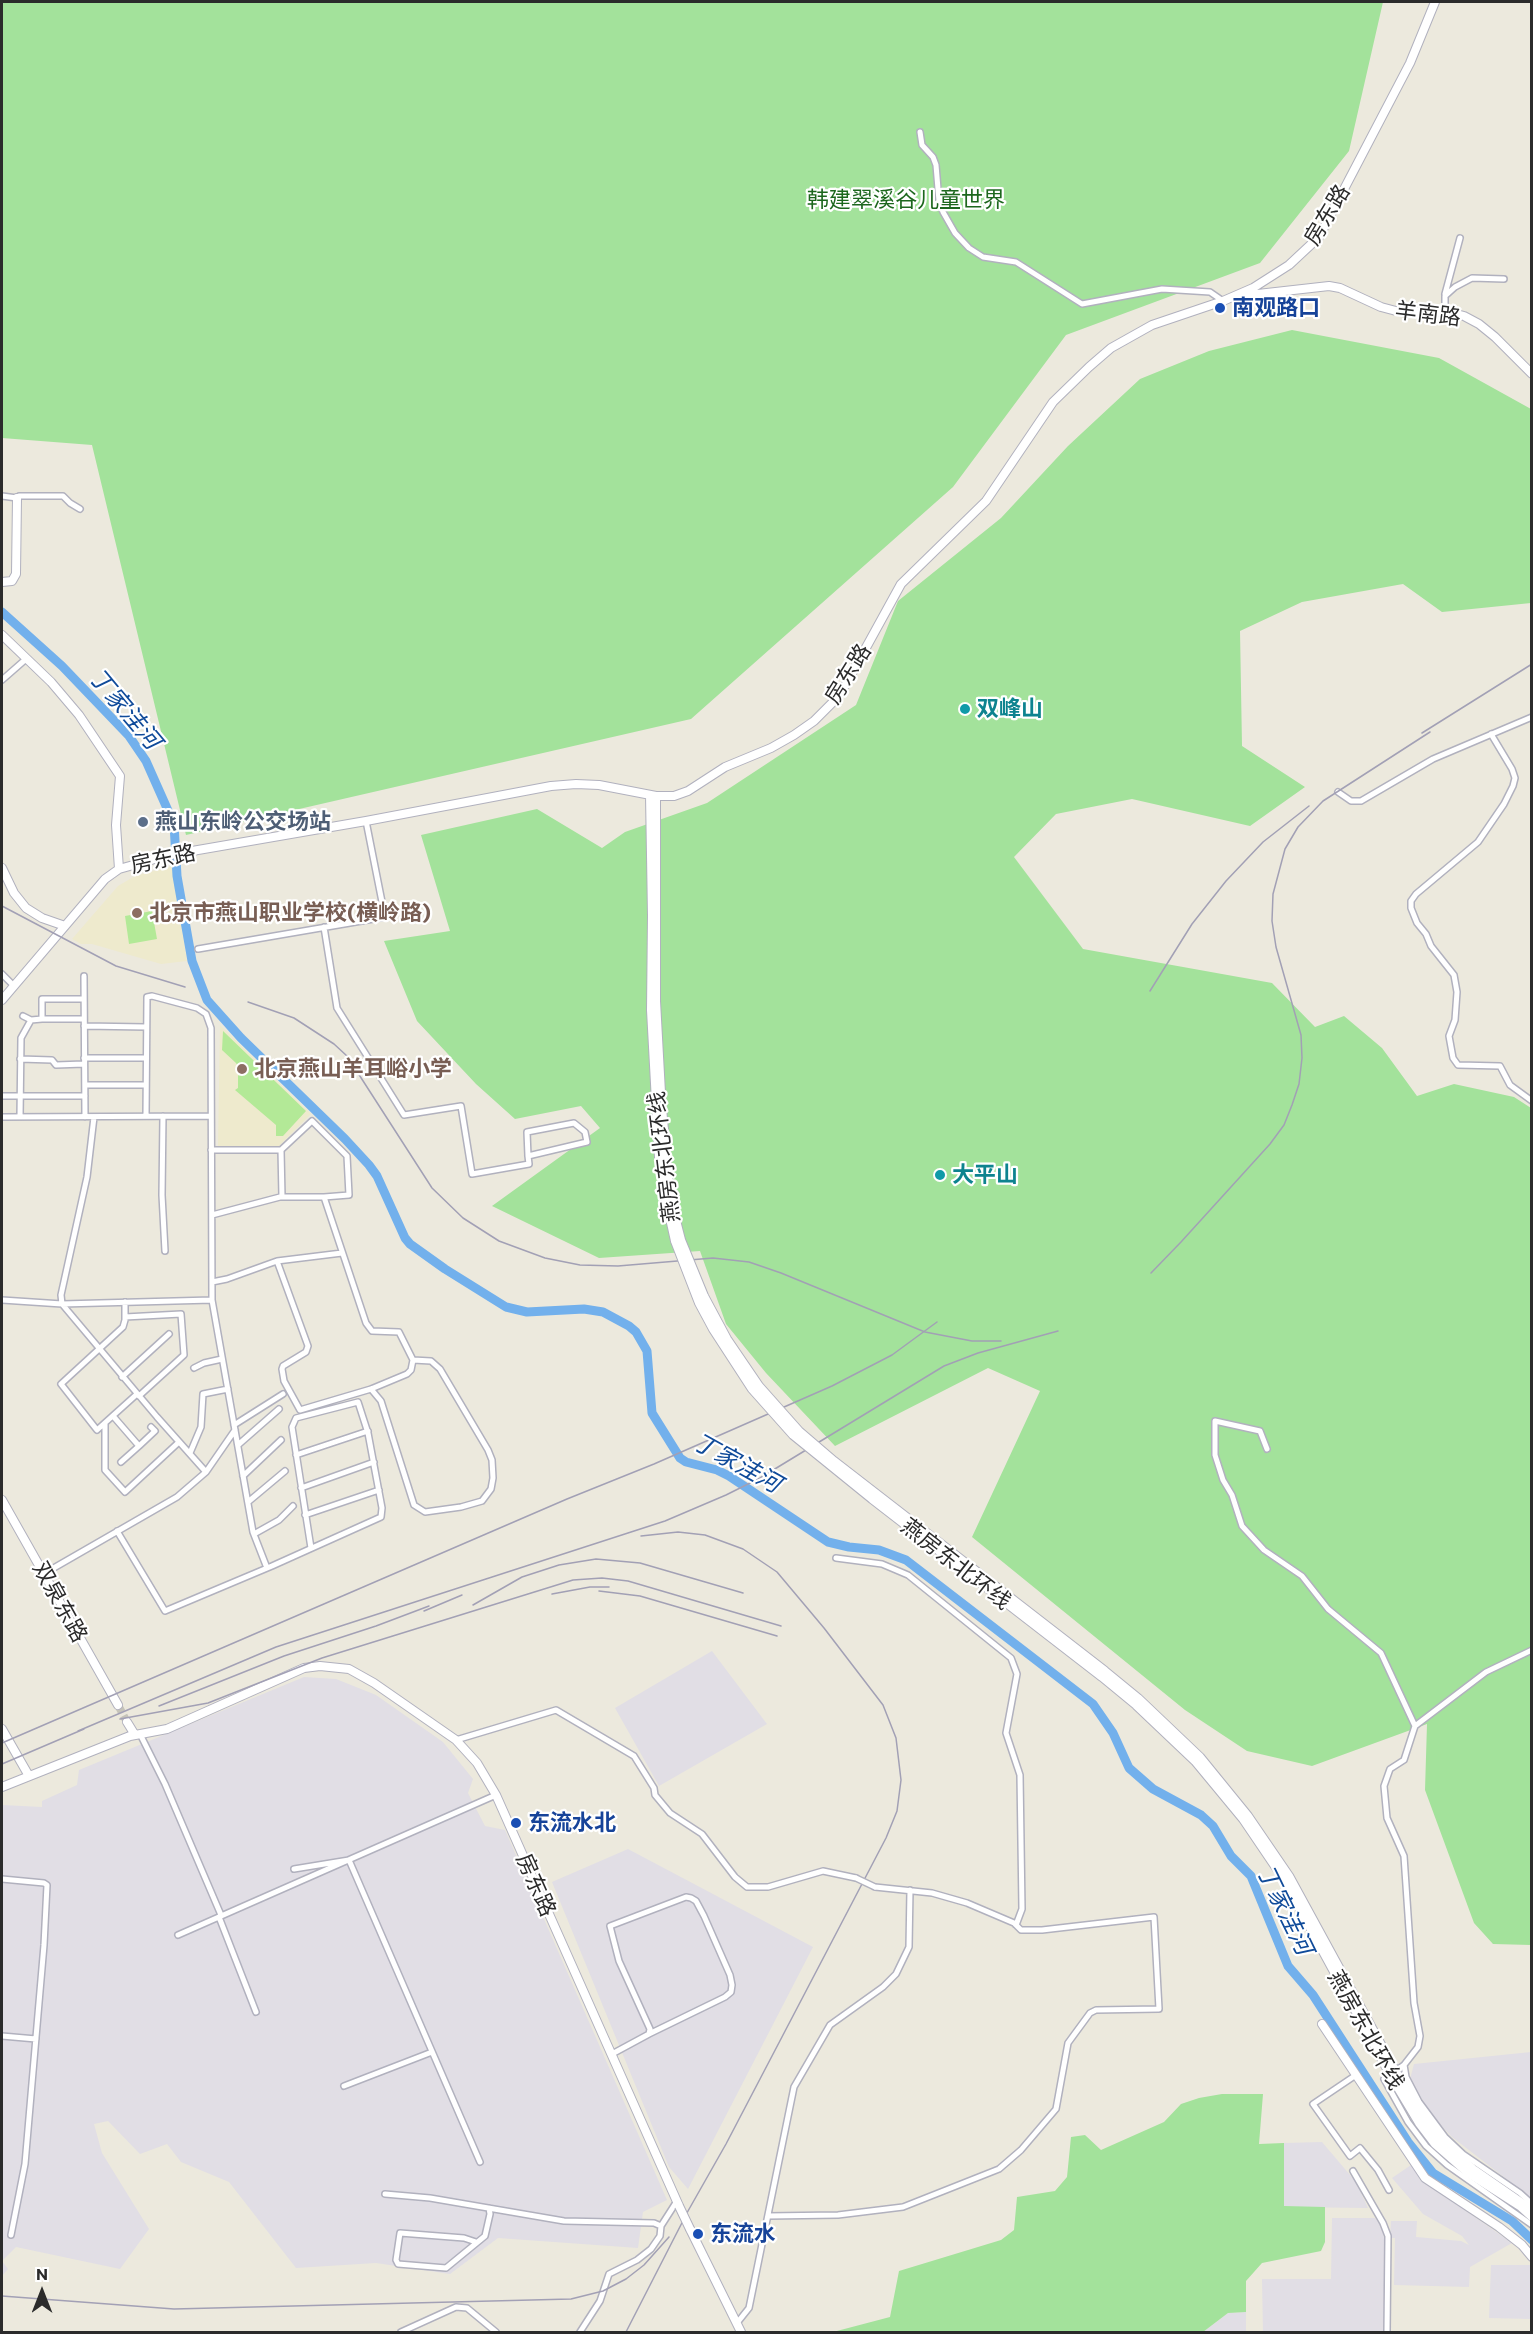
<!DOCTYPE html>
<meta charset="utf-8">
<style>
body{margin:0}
#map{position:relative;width:1533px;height:2334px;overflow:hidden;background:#ece9dd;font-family:Commissioner,sans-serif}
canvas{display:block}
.frame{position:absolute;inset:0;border:3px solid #2b2b2b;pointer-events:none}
.north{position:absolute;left:12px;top:2262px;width:60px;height:60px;-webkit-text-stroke:4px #fff;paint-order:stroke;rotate:0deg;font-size:16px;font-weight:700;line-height:24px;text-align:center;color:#2b2b2b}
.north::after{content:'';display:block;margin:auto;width:21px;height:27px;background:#2b2b2b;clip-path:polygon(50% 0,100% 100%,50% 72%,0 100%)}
</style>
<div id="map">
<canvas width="1533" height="2334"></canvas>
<div class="frame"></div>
<div class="north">N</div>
</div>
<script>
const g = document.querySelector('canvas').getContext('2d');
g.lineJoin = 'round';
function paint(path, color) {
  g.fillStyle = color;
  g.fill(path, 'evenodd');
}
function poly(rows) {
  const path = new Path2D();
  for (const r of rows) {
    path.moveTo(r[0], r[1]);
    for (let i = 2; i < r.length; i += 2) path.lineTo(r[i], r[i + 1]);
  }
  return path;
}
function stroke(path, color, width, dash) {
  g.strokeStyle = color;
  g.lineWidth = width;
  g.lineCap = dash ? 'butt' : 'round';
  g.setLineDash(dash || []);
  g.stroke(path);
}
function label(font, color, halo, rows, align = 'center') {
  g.font = font + ' Commissioner,"Noto Sans SC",sans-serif';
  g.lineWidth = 4.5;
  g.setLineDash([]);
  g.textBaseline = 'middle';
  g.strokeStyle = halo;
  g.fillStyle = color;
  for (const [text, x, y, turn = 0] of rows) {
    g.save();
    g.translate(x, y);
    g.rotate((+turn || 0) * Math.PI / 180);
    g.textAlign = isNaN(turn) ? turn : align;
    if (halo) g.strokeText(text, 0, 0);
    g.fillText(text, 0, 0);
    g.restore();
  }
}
paint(poly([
 [712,1651,767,1724,659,1786,615,1708],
 [304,1677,336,1679,376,1695,443,1742,473,1779,468,1793,485,1826,505,1830,667,2200,643,2212,638,2248,498,2238,450,2274,376,2263,296,2268,229,2182,181,2162,167,2144,140,2154,108,2121,94,2124,102,2153,149,2229,120,2269,16,2247,2,2261,8,2269,2,2276,2,1805,42,1807,42,1801,77,1785,79,1770],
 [628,1849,813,1947,688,2189,669,2167,552,1882],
 [1531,2052,1531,2198,1452,2137,1431,2115,1410,2079,1414,2064],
 [1322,2142,1356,2182,1368,2208,1284,2207,1284,2143],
 [1411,2165,1423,2181,1512,2243,1470,2267,1469,2287,1394,2285,1395,2238,1390,2238,1391,2221,1417,2221,1416,2237,1461,2241,1469,2245,1462,2236,1423,2214,1392,2178],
 [1332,2218,1375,2218,1381,2225,1384,2237,1384,2332,1263,2332,1262,2279,1331,2279],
 [1491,2265,1531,2265,1531,2319,1489,2318],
 [1246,2312,1246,2332,1203,2332,1228,2313]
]), '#e1dee5');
paint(poly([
 [172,866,187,961,161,964,92,944,81,944,72,939,118,886,135,876],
 [220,1025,311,1114,279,1146,218,1146]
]), '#eeeacd');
paint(poly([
 [2,2,1383,2,1349,151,1260,263,1066,335,953,487,691,719,186,835,92,445,2,438],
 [1292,330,1439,358,1531,409,1531,603,1442,612,1403,584,1302,602,1240,631,1242,746,1305,787,1250,826,1132,799,1056,814,1014,857,1083,949,1272,983,1315,1027,1344,1016,1382,1048,1417,1096,1454,1084,1514,1097,1531,1108,1531,1945,1493,1944,1474,1923,1425,1790,1427,1724,1312,1766,1247,1751,1185,1710,972,1537,1040,1391,988,1368,835,1446,766,1373,726,1324,700,1251,599,1258,492,1206,600,1128,581,1106,515,1119,476,1084,417,1021,384,941,450,931,421,835,537,809,602,848,625,832,707,803,856,705,898,601,1001,518,1068,446,1140,379,1209,351],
 [1222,2094,1263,2094,1259,2144,1284,2143,1284,2206,1325,2207,1325,2242,1321,2251,1262,2263,1246,2281,1246,2312,1228,2313,1203,2332,833,2332,890,2317,899,2271,1001,2240,1014,2230,1017,2197,1055,2191,1067,2177,1071,2137,1085,2135,1101,2150,1164,2122,1181,2104,1199,2098]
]), '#a3e29b');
paint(poly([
 [152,911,157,939,129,944,125,916],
 [223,1031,306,1111,283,1136,276,1136,276,1125,235,1090,238,1088,238,1076,241,1072,236,1063,222,1050]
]), '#b3e997');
stroke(poly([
 [2,612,62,666,129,736,146,761,174,824,177,876,192,961,207,1000,241,1038,345,1139,369,1165,377,1176,405,1238,410,1244,445,1269,506,1307,527,1312,584,1309,603,1312,629,1326,636,1332,647,1351,652,1413,680,1458,686,1462,717,1470,729,1476,828,1542,849,1547,879,1550,906,1560,1093,1704,1113,1733,1129,1768,1153,1789,1201,1815,1213,1826,1231,1856,1251,1876,1288,1966,1313,1995,1408,2142,1433,2173,1512,2221,1532,2240]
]), '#72b0ec', 9);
stroke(poly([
 [118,1705,127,1722]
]), '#c5c3b9', 8, [8, 4]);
const street = poly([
 [920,132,922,145,933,157,936,165,939,201,943,212,955,233,969,248,983,257,1016,262,1082,304,1162,289,1210,292,1223,301],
 [1445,294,1460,238],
 [1445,312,1445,296,1455,287,1472,278,1504,279],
 [2,496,17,498,19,496,63,496,70,503,80,509],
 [2,680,26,659],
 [1491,734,1512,769,1515,778,1513,786,1504,804,1478,842,1416,894,1411,901,1411,908,1417,923,1426,934,1431,946,1454,975,1457,992,1455,1020,1449,1036,1453,1058,1458,1065,1500,1066,1510,1085,1532,1101],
 [1338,792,1351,801,1361,801,1433,759,1532,717],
 [324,927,337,1008,404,1115,461,1106,472,1174,529,1164,528,1156,527,1132,574,1123,585,1132,587,1142,528,1156],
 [198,949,385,917,366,821],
 [2,974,14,986],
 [84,976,85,1117],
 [42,1019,84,1019],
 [31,1020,42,1019,42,999,84,999],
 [84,1026,146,1027],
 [84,1058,146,1058],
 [20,1059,52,1060,56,1065,84,1064],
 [85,1085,146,1085],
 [2,1096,85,1096],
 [146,1116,147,997,152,996,197,1008,206,1014,211,1028,212,1300,253,1532,267,1568],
 [163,1116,162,1195,165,1251],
 [2,1117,211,1116],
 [20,1117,21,1038,31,1020,23,1016],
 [94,1117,87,1177,61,1295,62,1304,157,1417,206,1472],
 [211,1150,281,1150,312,1121,347,1156,349,1195,324,1197],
 [281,1150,282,1197],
 [212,1215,280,1197,324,1197,366,1323,372,1331,399,1332,413,1360,411,1370,407,1374,371,1389,300,1410,284,1381,282,1369,283,1366,306,1352,308,1346,277,1261],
 [212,1282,227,1279,277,1261,342,1253],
 [2,1300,62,1304,212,1300],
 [125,1302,125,1320,123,1327,61,1384,97,1430,137,1394],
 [125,1317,181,1314,184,1355,139,1396],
 [194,1368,204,1363,222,1359],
 [122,1377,169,1334],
 [371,1389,381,1401,414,1505,425,1512,461,1507,482,1501,491,1489,493,1478,492,1460,488,1450,440,1369,431,1361,413,1360],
 [113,1416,139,1446,121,1462],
 [105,1423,105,1470,125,1492,179,1442],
 [234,1425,283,1394],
 [238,1445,279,1409],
 [139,1446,155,1431,151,1427],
 [1267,1449,1260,1431,1215,1421,1215,1455,1223,1480,1232,1495,1242,1526,1264,1550,1302,1576,1328,1609,1381,1653,1415,1726,1404,1760,1390,1769,1384,1786,1387,1818,1404,1856,1414,2003,1420,2036,1418,2047,1404,2065,1384,2079,1408,2122,1426,2146,1447,2165,1532,2225],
 [190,1453,201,1427,203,1394,228,1389],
 [296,1455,368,1431],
 [243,1476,281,1440],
 [301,1488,374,1462],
 [248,1502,285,1471],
 [305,1515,379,1490],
 [117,1531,165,1611,272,1566,381,1517,382,1508,368,1433,358,1402,296,1418,292,1427,311,1548],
 [254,1534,279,1520,293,1506],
 [836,1558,882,1564,908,1575,1011,1658,1017,1674,1006,1733,1020,1775,1022,1909,1016,1925],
 [45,1573,177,1497,206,1472,235,1430],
 [1415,1726,1486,1672,1532,1650],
 [140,1734,165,1784,221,1915,219,1917,256,2012],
 [456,1740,556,1710,634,1756,654,1788,655,1795,670,1813,702,1834,735,1877,747,1887,768,1887,823,1871,856,1878],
 [294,1869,349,1860,480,2162],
 [2,1879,44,1883,47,1885,44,1945,25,2164,11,2235],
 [178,1935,496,1795],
 [2,2036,36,2039],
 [612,2054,649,2034,650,2029,619,1961,610,1926,686,1897,691,1898,696,1901,704,1916,730,1975,732,1985,731,1992,725,1997,649,2034],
 [1404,2065,1406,2077,1419,2102,1445,2137,1463,2154,1520,2193,1532,2204],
 [1356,2075,1313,2104,1350,2156,1360,2148,1378,2170,1389,2190],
 [344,2086,432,2052],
 [1353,2171,1383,2223,1388,2236,1387,2332],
 [385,2194,430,2198,564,2221,654,2223,661,2226,660,2236,651,2249,637,2260,609,2274,600,2301,580,2332],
 [768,2216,838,2215,903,2207,999,2169,1021,2150,1056,2109,1068,2043,1090,2013,1096,2010,1159,2009,1154,1917,1042,1930,1021,1930,1014,1923,967,1903,932,1893,875,1887],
 [661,2226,677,2201],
 [476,2242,464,2238,400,2233,396,2260,398,2264,446,2268,485,2236,490,2214,489,2208],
 [737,2323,749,2308,794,2087,830,2025,883,1987,896,1974,909,1947,910,1890],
 [401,2332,456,2307,467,2308,496,2332]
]);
const secondary = poly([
 [1240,296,1329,286,1340,288,1381,307,1396,311,1449,312,1464,316,1479,324,1495,337,1532,374],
 [2,582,12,581,16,574,17,498],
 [2,635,51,682,79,715,120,776,116,825,119,869],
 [650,795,652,916,651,1010,659,1157,665,1196,675,1241],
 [656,796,656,1001,661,1093],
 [2,868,14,893,26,908,42,918,65,926],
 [2,1000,105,879,119,869,169,855,366,821,551,786,576,784,599,785,656,796,674,796,688,791,725,767,771,748,794,735,814,721,832,703,846,684,901,584,986,501,1053,402,1089,367,1111,348,1152,325,1223,301,1253,288,1289,265,1319,237,1410,63,1435,2],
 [662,1108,670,1197,681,1240],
 [2,1500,118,1705],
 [127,1722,135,1735],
 [2,1729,29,1776],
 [2,1787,130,1736,167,1729,304,1668,320,1666,349,1669,374,1683,456,1740,477,1763,496,1795,679,2206],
 [1322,2024,1425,2178,1499,2227,1522,2245,1532,2257],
 [1397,2074,1417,2109,1441,2140,1473,2169,1532,2210],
 [1392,2078,1419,2123,1435,2144,1468,2173,1521,2207,1532,2217],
 [690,2229,741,2332]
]);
stroke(street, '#b1b1be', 8);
stroke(secondary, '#b1b1be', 10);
stroke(street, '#fff', 5);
stroke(secondary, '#fff', 8);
stroke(poly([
 [1422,733,1532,664],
 [2,906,116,966,185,987],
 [1150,991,1192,924,1226,881,1263,842,1309,806],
 [248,1002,294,1018,334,1044,347,1056,432,1188,463,1218,499,1241,545,1258,580,1265,618,1266,713,1258,749,1262,781,1273,925,1332,972,1341,1001,1341],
 [1151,1273,1181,1242,1270,1144,1284,1125,1292,1105,1299,1084,1302,1058,1301,1035,1276,947,1272,921,1273,894,1285,849,1298,827,1323,801,1430,732],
 [599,1591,640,1596,777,1636],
 [552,1594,590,1587,609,1587],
 [473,1605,522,1577,559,1565,596,1559,640,1563,743,1593],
 [424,1611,462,1595],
 [159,1706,284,1656,376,1626,429,1606],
 [120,1719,208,1703,322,1658,573,1580,602,1578,628,1581,781,1626],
 [78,1731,276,1647,665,1521,726,1495,760,1478,944,1366,978,1353,1058,1331],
 [2,1743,567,1499,654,1464,832,1386,892,1355,937,1322],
 [2,1764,84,1729],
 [2,2296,174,2309,571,2299,603,2291,626,2279,644,2265,669,2237],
 [626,2332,688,2211,726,2144,886,1838,897,1811,901,1780,896,1738,883,1705,824,1628,777,1572,743,1549,705,1535,678,1532,641,1536]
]), '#a2a0b5', 1.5);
const streetBridge = poly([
 [856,1878,875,1887]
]);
const secondaryBridge = poly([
 [681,1240,704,1296,727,1339,759,1386,799,1431,834,1461,1105,1671,1138,1698,1200,1757,1248,1816,1289,1876,1397,2074],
 [675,1241,699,1303,713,1329,752,1389,793,1435,872,1499,1102,1677,1136,1705,1195,1761,1243,1819,1283,1878,1392,2078],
 [679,2206,690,2229]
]);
stroke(streetBridge, '#b1b1be', 8, []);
stroke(secondaryBridge, '#b1b1be', 10, []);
stroke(streetBridge, '#fff', 5);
stroke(secondaryBridge, '#fff', 8);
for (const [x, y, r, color] of [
 [1220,308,6,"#1a4fb4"],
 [965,709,6,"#0f9aa8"],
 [143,822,6,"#5c6f8a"],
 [137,913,6,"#8d6e63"],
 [242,1069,6,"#8d6e63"],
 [940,1175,6,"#0f9aa8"],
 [516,1823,6,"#1a4fb4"],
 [698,2234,6,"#1a4fb4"]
]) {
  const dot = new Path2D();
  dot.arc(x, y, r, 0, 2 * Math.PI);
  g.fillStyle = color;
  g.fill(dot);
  stroke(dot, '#fff', 2);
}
label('22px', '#1c671d', '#fff', [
 ["韩建翠溪谷儿童世界",906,200]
]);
label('22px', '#2b2b2b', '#fff', [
 ["房东路",1327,215,-59],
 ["羊南路",1428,314,7],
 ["房东路",848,674,-58],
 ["房东路",163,859,-12],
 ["燕房东北环线",664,1157,-97],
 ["燕房东北环线",956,1564,38],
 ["双泉东路",60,1602,61],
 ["房东路",536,1885,66],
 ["燕房东北环线",1366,2030,61]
]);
label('bold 22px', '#164399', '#fff', [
 ["南观路口",1232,308],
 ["东流水北",528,1823],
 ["东流水",710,2234]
], 'left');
label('bold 22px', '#0d838f', '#fff', [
 ["双峰山",977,709],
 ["大平山",952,1175]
], 'left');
label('bold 22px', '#4e5e75', '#fff', [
 ["燕山东岭公交场站",155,822]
], 'left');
label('bold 22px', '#785e54', '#fff', [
 ["北京市燕山职业学校(横岭路)",149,913],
 ["北京燕山羊耳峪小学",254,1069]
], 'left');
label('italic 24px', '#104b9a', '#fff', [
 ["丁家洼河",125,709,50],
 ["丁家洼河",737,1463,29],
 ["丁家洼河",1285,1910,64]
]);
</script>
